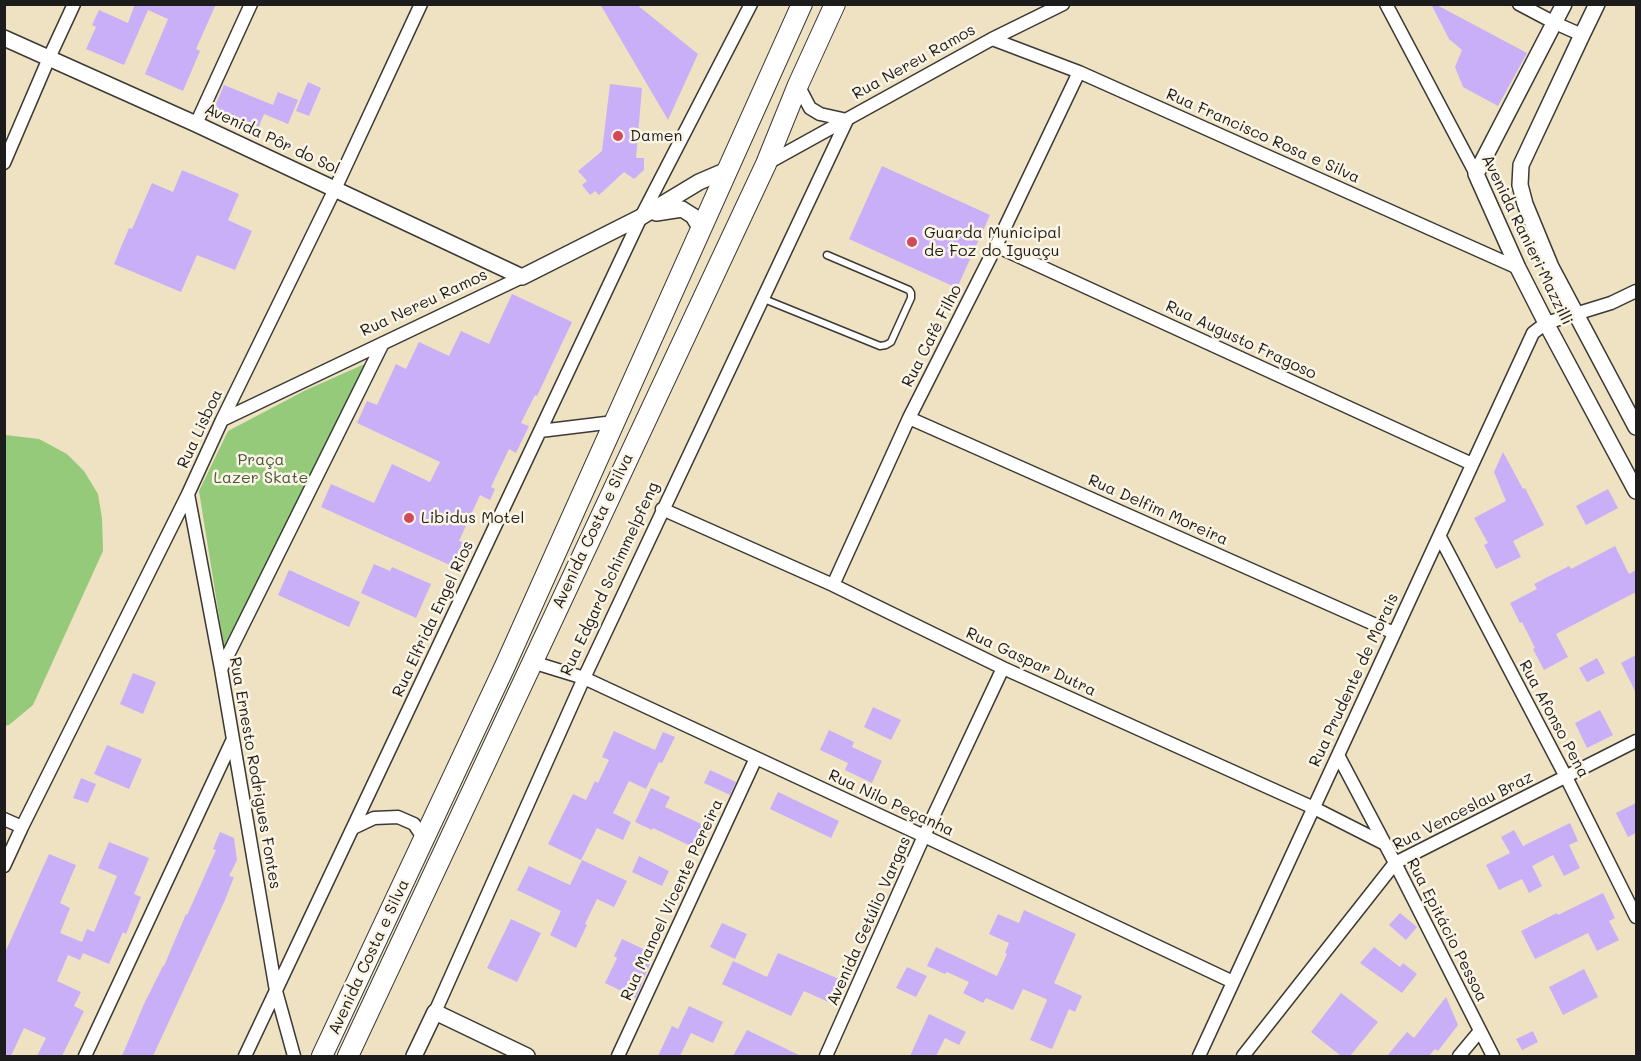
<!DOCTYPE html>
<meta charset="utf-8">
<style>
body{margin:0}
#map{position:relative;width:1641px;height:1061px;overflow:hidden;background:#eee2c2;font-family:Mali,sans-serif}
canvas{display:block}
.frame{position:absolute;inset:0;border:6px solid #1c1c1c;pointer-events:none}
</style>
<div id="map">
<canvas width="1641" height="1061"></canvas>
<div class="frame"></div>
</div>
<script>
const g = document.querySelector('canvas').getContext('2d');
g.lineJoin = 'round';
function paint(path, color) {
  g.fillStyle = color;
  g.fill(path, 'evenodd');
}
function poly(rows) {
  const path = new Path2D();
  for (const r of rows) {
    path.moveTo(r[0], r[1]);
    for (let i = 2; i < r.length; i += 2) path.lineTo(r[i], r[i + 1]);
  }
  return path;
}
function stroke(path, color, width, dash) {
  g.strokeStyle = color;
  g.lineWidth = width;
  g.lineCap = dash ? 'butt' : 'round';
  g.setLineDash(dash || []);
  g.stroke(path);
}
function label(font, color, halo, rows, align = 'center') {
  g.font = font + ' Mali,sans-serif';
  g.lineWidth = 5;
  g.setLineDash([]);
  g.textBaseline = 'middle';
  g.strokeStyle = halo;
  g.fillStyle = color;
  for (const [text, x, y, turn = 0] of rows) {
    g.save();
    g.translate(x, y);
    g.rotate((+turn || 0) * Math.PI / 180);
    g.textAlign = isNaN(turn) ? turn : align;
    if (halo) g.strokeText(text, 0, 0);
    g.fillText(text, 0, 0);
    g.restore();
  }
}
paint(poly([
 [367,363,224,647,199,491,228,431,306,390],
 [5,435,39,439,67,454,84,471,98,494,102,518,103,551,33,705,9,725,5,726]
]), '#95ca7b');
paint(poly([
 [135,4,216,4,196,49,200,51,183,91,145,74,168,19,148,10,124,65,86,49,96,27,92,25,99,10,128,23],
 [600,4,636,4,698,54,668,120],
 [1431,4,1435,4,1527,53,1498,106,1463,87,1455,67,1462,50,1449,39],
 [308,82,321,88,309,116,296,111],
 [610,84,642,88,636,158,644,158,644,170,634,179,624,172,599,195,595,191,590,195,582,185,587,181,578,171,602,151],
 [224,85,273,105,278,92,298,100,288,124,264,114,258,129,213,111],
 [882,166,990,215,957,288,849,239],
 [182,170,239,194,228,220,252,231,235,270,197,255,181,292,114,264,129,228,132,229,152,183,173,192],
 [512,294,572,322,537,396,535,395,521,423,529,426,516,453,509,449,491,487,495,489,490,500,480,495,459,541,463,542,452,566,321,507,331,484,374,503,392,464,430,482,440,462,357,423,367,401,377,405,396,364,406,369,419,342,449,356,461,331,489,344],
 [1503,452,1523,489,1525,488,1544,525,1513,541,1521,557,1496,569,1484,545,1488,543,1474,518,1506,501,1494,472],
 [1608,489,1618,508,1586,525,1576,506],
 [1615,546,1629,574,1636,570,1636,592,1556,634,1568,657,1544,670,1533,649,1535,648,1522,622,1520,623,1510,603,1537,589,1534,584,1569,566,1571,569],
 [374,564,390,571,392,567,431,584,416,618,361,593],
 [289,570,360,602,349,627,278,595],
 [1636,655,1636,693,1621,663],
 [1597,658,1605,673,1587,682,1579,668],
 [133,673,156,682,143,714,120,704],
 [873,707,901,720,891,740,864,727],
 [1600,710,1613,735,1587,748,1575,723],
 [829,730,854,742,852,747,882,761,872,783,845,770,848,763,820,750],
 [614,731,655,750,663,732,675,737,662,763,659,762,646,789,629,781,613,813,631,822,623,840,597,828,581,860,548,844,573,794,586,800,595,781,598,783,609,760,602,757],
 [107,745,142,759,129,789,94,774],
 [710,770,736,782,730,795,704,783],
 [81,778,96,784,88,803,73,798],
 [651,788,670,797,665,807,710,828,699,850,653,828,652,830,635,822],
 [778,792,839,821,831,838,770,809],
 [1636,803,1636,833,1628,837,1616,813],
 [1570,823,1578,841,1569,845,1580,868,1564,876,1553,855,1532,866,1542,886,1529,893,1522,879,1499,890,1486,865,1510,853,1501,837,1514,830,1523,846],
 [220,832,234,838,237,860,229,876,234,877,225,900,153,1056,122,1056,144,1004,163,966,164,966,186,914,187,915,193,902,216,850,213,849],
 [109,842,149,858,134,894,141,897,126,934,123,932,109,964,83,953,80,960,68,955,57,981,81,992,74,1006,84,1011,62,1056,37,1056,46,1038,24,1028,11,1056,4,1056,4,955,49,854,76,865,60,903,70,908,60,933,82,942,87,929,94,932,117,876,98,868],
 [639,856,669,871,662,886,632,872],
 [582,860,627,881,614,907,597,899,585,924,587,925,576,948,550,935,561,911,517,890,529,866,570,885],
 [1603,893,1615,918,1609,921,1619,940,1597,951,1588,933,1535,959,1521,931,1557,913,1558,915],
 [1024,910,1076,934,1054,983,1082,996,1075,1012,1069,1009,1052,1049,1030,1040,1047,1000,1046,999,1023,989,1013,1010,986,998,983,1003,963,993,969,982,947,972,945,974,927,966,936,947,997,976,1007,954,1005,953,1009,943,989,934,998,914,1019,923],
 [1400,913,1417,927,1406,940,1389,925],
 [511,919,541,933,517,982,487,968],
 [722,923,747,934,735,959,710,947],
 [622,939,654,954,636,998,605,983,617,958,614,956],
 [1374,947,1400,967,1403,963,1417,974,1402,993,1360,963],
 [778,953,846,982,835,1005,804,991,791,1016,722,984,733,961,767,977],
 [907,967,927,976,916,997,896,988],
 [1584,969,1598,997,1563,1015,1549,987],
 [1341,993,1378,1022,1350,1056,1341,1056,1311,1032],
 [1446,997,1458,1025,1438,1051,1435,1049,1429,1056,1387,1056,1407,1032,1414,1038],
 [689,1006,723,1022,713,1043,691,1033,680,1056,658,1056,672,1026,678,1029],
 [929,1014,966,1032,959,1045,945,1038,936,1056,910,1056],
 [747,1030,801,1056,733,1056],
 [1533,1031,1538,1042,1522,1050,1516,1039]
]), '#c9aff8');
const service = poly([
 [764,299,880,346,886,345,891,342,911,298,911,293,909,290,827,255]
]);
const minor = poly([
 [1386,4,1476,174],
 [1519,4,1555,23,1582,35],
 [992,39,1079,72,1518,268],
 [798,85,810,108,820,114,847,120],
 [196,124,251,4],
 [4,163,49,58,74,4],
 [766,164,992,39,1063,4],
 [996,246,1472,464],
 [909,418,1394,633],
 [222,420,522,277],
 [540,431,614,422],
 [188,494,221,669,276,991,294,1056],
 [662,509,833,585,1003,668,1314,808,1385,844],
 [1440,537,1566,777,1636,917],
 [833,585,909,418,996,246,1079,72],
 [532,662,584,678,924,836,1233,982],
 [221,669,383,343],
 [1338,755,1395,863,1493,1056],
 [4,819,22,827],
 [353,828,374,818,398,817,414,824,424,839],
 [4,866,22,827,188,494,222,420,335,189,421,4],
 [435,1012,584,678,847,120],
 [85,1056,233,739],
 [245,1056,641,217,751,4],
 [618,1056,756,758],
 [826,1056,924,836,1003,668],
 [1199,1056,1533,333,1546,323,1611,303,1636,291],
 [1243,1056,1395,863,1636,741],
 [1459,1056,1479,1032]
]);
const tertiary = poly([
 [1564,4,1476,174,1518,268,1546,323,1636,491],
 [1597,4,1582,35,1521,165,1520,185,1525,204,1551,267,1636,427],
 [4,38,196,124,522,277,641,217,699,182,727,170],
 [656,213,682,209,693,216,701,229],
 [414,1056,435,1012,527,1056]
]);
const primary = poly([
 [322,1056,505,666,802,4],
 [348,1056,766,164,798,85,835,4]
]);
stroke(service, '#3c3a35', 9);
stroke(minor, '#3c3a35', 15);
stroke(tertiary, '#3c3a35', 18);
stroke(primary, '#3c3a35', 22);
stroke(service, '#fff', 6);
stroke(minor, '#fff', 12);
stroke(tertiary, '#fff', 15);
stroke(primary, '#fff', 20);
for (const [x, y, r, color] of [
 [618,136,6,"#d1495b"],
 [912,242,6,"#d1495b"],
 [409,518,6,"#d1495b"]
]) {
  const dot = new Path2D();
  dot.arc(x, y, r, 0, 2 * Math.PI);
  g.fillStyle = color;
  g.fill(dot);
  stroke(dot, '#fcf5e5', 2);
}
label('16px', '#1c1c1c', '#fcf5e5', [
 ["Rua Nereu Ramos",914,62,-29],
 ["Rua Francisco Rosa e Silva",1263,136,24],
 ["Avenida Pôr do Sol",272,139,25],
 ["Avenida Ranieri Mazzilli",1527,240,64],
 ["Rua Nereu Ramos",424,303,-25],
 ["Rua Café Filho",932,336,-63],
 ["Rua Augusto Fragoso",1241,340,25],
 ["Rua Lisboa",200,429,-65],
 ["Rua Delfim Moreira",1158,510,24],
 ["Avenida Costa e Silva",593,531,-65],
 ["Rua Edgard Schimmelpfeng",610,579,-65],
 ["Rua Elfrida Engel Rios",433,619,-65],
 ["Rua Gaspar Dutra",1031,662,25],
 ["Rua Prudente de Morais",1354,680,-65],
 ["Rua Afonso Pena",1554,719,62],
 ["Rua Ernesto Rodrigues Fontes",255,773,80],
 ["Rua Nilo Peçanha",891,803,25],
 ["Rua Venceslau Braz",1463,811,-27],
 ["Rua Manoel Vicente Pereira",672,900,-65],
 ["Avenida Getúlio Vargas",869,921,-66],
 ["Rua Epitácio Pessoa",1447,930,63],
 ["Avenida Costa e Silva",369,957,-65]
]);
label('16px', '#1c1c1c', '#fcf5e5', [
 ["Damen",630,136],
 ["Guarda Municipal",924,233],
 ["de Foz do Iguaçu",924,251],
 ["Libidus Motel",421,518]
], 'left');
label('16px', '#46593d', '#fcf5e5', [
 ["Praça",261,460],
 ["Lazer Skate",261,478]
]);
</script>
